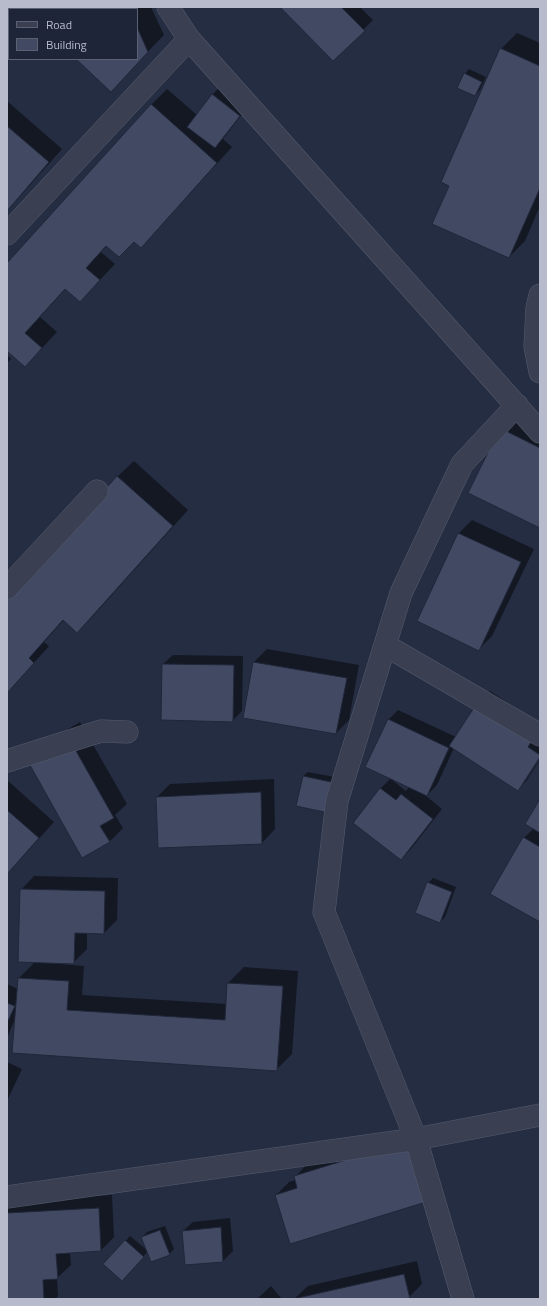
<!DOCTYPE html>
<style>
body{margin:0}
#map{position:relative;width:547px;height:1306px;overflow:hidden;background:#252d43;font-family:"Titillium Web",sans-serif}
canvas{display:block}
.frame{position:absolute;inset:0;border:8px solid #b7bbcc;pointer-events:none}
.legend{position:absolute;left:8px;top:8px;width:130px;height:52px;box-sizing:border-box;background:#1e2538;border:1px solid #5b6173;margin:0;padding:5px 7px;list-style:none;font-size:12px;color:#b7bbcc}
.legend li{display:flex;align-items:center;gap:8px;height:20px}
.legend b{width:20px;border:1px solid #5b6173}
</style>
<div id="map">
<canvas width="547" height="1306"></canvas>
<div class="frame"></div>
<ul class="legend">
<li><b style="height:5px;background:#3a4052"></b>Road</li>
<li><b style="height:11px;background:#424963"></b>Building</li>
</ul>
</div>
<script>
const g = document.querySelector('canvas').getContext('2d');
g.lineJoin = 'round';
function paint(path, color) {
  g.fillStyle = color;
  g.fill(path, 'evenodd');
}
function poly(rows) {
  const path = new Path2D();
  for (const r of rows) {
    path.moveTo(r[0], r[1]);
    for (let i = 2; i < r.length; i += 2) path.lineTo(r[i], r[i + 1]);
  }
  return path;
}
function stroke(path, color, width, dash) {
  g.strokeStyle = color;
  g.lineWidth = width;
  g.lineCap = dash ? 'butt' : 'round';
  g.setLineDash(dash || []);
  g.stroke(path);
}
paint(poly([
 [40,7,151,7,164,35,126,74,78,59,137,59,137,9,38,9],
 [281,7,360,7,373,20,333,60],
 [517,33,540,43,540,206,525,241,509,257,450,185,501,49],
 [469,69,486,77,480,90,475,95,465,74],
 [222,85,249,105,223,139,232,147,156,231,134,241,107,245,101,252,115,264,80,301,66,288,40,317,57,332,25,366,9,351,7,354,7,265,152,104,167,89,197,115,212,95],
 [7,101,62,149,7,211],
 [7,355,11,359,7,363],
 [514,415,540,428,540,527,469,493],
 [134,461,188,510,93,616,77,632,64,620,44,642,49,646,7,693,7,600,118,476],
 [472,520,534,549,492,636,479,649,418,621,459,533],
 [267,649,359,665,349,720,336,733,254,662],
 [173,655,243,656,242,711,232,721,163,664],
 [490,691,540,724,540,755,524,780,526,780,540,759,540,760,527,780,517,790,454,748,437,785,426,796,442,809,411,849,401,859,355,823,381,788,391,778,388,720,398,710,456,737,480,701],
 [391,779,409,787,406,791],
 [80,722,127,804,115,815,123,828,110,841,41,745],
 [308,772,340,778,334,807,303,776],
 [274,779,275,829,262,843,159,847,157,797,170,784],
 [7,780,54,822,7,874],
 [540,801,540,921,524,838,534,828],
 [34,876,118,878,117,920,104,933,87,932,87,949,73,963,60,962,60,964,84,966,82,995,227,1004,228,983,244,967,298,971,292,1054,276,1070,15,1019,7,1038,7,984,18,989,19,978,35,962,21,890],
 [433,878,456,887,445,917,440,922,428,883],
 [7,1062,22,1069,7,1101],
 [421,1129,439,1188,276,1195,289,1182,296,1180,295,1177,308,1163],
 [112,1195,114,1237,101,1250,70,1252,71,1265,57,1278,58,1296,55,1299,7,1299,7,1201],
 [230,1218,233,1251,223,1261,183,1231,193,1222],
 [165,1226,174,1249,169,1254,148,1251,127,1275,105,1264,130,1236,148,1251,142,1237,147,1232],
 [417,1261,422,1284,407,1299,294,1299,308,1286],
 [271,1286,282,1299,257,1299]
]), '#0007');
const building = poly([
 [39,7,128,7,129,9,37,9,39,7],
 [280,7,341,7,365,31,333,61,280,7],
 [137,27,148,52,111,92,76,59,137,59,137,27],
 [500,48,540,66,540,188,509,258,432,224,449,186,441,182,500,48],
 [464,73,482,82,475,96,457,88,464,73],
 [212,94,240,116,215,148,187,127,212,94],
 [151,104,217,163,141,248,134,242,119,257,106,246,86,268,100,280,80,302,65,289,25,333,42,348,25,367,8,352,7,353,7,263,151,104],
 [7,126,49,162,7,211,7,126],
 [500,428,540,448,540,528,468,493,500,428],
 [117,476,173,526,77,633,63,620,29,658,34,663,7,693,7,599,117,476],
 [458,533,521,562,479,651,417,621,458,533],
 [253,662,347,678,336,734,243,718,253,662],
 [162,664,234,665,233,722,161,720,162,664],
 [479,700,535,736,528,747,540,755,540,757,518,791,449,746,479,700],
 [388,719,449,748,427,796,365,767,388,719],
 [67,735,114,818,100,826,110,842,82,858,26,758,67,735],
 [303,776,336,783,329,813,296,806,303,776],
 [380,788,396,800,401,794,433,819,401,860,353,823,380,788],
 [261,792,262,844,158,848,156,797,261,792],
 [540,799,540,833,525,824,540,799],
 [7,810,39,838,7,874,7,810],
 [523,837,540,847,540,922,490,894,523,837],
 [427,882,452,892,440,923,415,913,427,882],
 [20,889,105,891,104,934,75,933,74,964,18,962,20,889],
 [18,978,69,981,67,1010,225,1020,227,983,283,986,277,1071,12,1053,18,978],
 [7,1003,15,1006,7,1023,7,1003],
 [407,1141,426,1202,290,1244,275,1195,297,1188,294,1176,407,1141],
 [99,1208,101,1251,56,1254,58,1279,43,1280,44,1299,7,1299,7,1213,99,1208],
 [221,1227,223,1262,185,1265,182,1231,221,1227],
 [160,1230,170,1255,151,1262,141,1237,160,1230],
 [125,1240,144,1257,122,1281,103,1264,125,1240],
 [404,1274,410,1299,293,1299,404,1274]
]);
paint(building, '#424963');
stroke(building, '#20273a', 1);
const street = poly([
 [168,7,189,39,540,432],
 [7,234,189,39],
 [540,295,537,308,535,346,540,372],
 [7,588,97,491],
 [385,645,540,735],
 [7,761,101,731,127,732],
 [7,1197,416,1139,540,1115],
 [463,1299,416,1139,324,912,337,801,401,593,462,464,517,405]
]);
stroke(street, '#555b6d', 23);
stroke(street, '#3a4052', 22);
</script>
